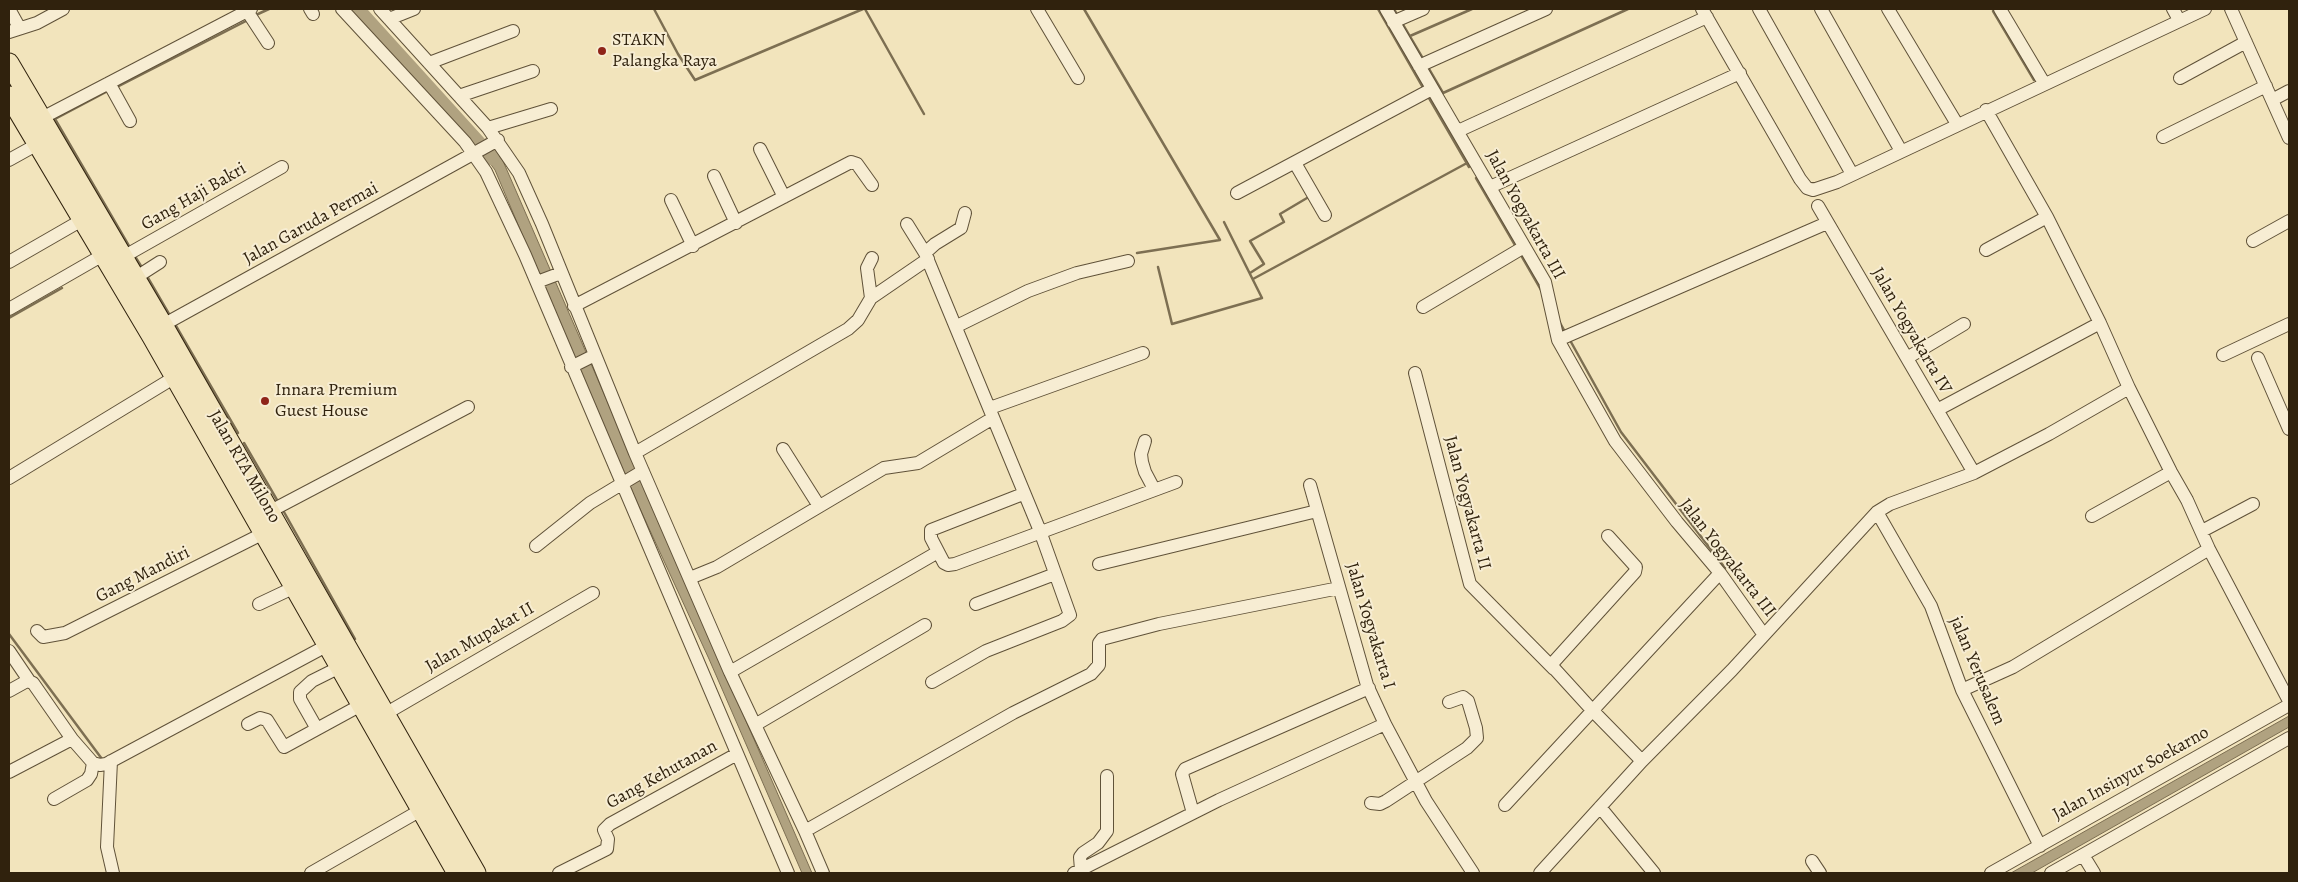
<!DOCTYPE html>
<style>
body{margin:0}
#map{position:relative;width:2298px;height:882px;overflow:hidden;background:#f2e4bc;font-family:Alegreya,serif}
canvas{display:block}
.frame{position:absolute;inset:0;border:10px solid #30220d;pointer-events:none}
</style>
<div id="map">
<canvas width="2298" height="882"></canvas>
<div class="frame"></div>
</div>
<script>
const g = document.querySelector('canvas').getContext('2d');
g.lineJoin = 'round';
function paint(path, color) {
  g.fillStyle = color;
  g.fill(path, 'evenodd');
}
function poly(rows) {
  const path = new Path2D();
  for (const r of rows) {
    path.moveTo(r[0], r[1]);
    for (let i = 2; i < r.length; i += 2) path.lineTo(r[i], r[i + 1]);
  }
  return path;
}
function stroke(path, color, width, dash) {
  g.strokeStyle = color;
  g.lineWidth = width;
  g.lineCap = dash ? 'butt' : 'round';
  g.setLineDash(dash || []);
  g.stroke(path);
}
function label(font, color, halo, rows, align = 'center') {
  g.font = font + ' Alegreya,serif';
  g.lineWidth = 4;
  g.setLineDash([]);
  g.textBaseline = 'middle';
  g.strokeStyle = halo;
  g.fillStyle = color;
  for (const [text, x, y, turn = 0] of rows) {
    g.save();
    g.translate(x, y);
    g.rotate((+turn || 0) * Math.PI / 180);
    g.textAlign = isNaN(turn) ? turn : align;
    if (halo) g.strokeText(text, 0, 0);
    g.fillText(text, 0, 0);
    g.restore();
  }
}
const water = poly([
 [486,139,503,161,812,873,802,873,709,659,613,450,495,170,477,146,486,139],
 [2289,716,2289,727,2032,873,2011,873,2289,716]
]);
paint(water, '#b0a280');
stroke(water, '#7d6f52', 1);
stroke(poly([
 [654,9,678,54,695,80,863,9],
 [865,9,924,114],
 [1084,9,1220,240,1137,253],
 [1378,9,1422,86],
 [1394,9,1398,16],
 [1993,11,2034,80],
 [258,14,269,9],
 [1402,23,1422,57],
 [1410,36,1472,9],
 [1429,69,1443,93,1628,9],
 [119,86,246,21],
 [106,92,55,119,129,246],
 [1429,98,1469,167],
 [1476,178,1515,245],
 [1522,257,1541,290],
 [136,258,141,266],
 [1158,267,1172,324,1262,298,1224,222],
 [1250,273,1264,264,1250,241,1284,222,1280,214,1307,198],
 [148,278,169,314],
 [1253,279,1467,163],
 [9,318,62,288],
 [1559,321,1564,330],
 [176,326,238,433],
 [1571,342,1621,432,1725,568],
 [244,443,277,500],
 [284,512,355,639],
 [9,634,102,759]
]), '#7d6f52', 2.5);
stroke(poly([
 [357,9,492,158]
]), '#b0a280', 15);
const minor = poly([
 [9,9,19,27],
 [310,9,313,14],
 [342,9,465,142,486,172,525,255,788,873],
 [380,9,488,128,519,173,542,224,635,453,730,672,805,831,823,873],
 [1037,9,1078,78],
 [1386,9,1545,282,1558,340,1615,441,1677,522,1720,573,1764,635],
 [1702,9,1800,179,1807,188,1813,190,1837,182,2205,9],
 [1759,9,1852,174],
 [1821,9,1901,151],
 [1888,9,1957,124],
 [2000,9,2044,83],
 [2173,9,2179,20],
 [2231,9,2289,138],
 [247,11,268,43],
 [389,19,414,9],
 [1393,22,1423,9],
 [9,32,37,23,63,9],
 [429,63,513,31],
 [1419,66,1546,9],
 [2180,78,2246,42],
 [109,83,130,121],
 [459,96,533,71],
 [2272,100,2289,91],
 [1986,110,2047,217,2100,323,2129,388,2171,472,2187,500,2209,549,2289,701],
 [40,119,251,9],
 [488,128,551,109],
 [1458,131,1707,17],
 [2163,137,2266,86],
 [760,149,784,197],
 [9,160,36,145],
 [1295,163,1325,215],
 [714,176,736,223],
 [1490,187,1740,73],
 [1237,193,1432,89],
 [671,200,693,246],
 [1818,206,1974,473],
 [907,224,925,253],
 [2253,241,2289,221],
 [1986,250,2047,217],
 [123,257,282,167],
 [9,262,82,220],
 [135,278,160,262],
 [537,282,561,273],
 [871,298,867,268,872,258],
 [574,306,851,162,857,164,872,185],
 [1423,307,1524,247],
 [9,309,103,255],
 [163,325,498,140],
 [957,326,1028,291,1077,273,1128,261],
 [1558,340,1827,223],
 [2223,355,2289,324],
 [1907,358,1964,324],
 [2258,358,2289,429],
 [571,367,595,355],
 [1415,373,1470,584,1554,669],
 [990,408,1143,353],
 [1937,410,2100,323],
 [1145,441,1141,454,1142,462,1145,472,1154,489],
 [783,449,819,506],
 [635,453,848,329,858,320,871,298,928,259],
 [9,478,175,377],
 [1310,485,1367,685,1385,724,1426,801,1473,873],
 [1023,494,931,530,931,538,944,563,948,565,955,564,1176,482],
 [1877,512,1931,606,1962,690,2040,846],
 [263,515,468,407],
 [2092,516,2171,472],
 [2202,531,2253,504],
 [1608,536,1636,567,1635,572,1551,665,1592,710,1642,761],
 [536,546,590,503,643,471],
 [1099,564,1317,511],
 [690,578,717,567,884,468,918,463,993,418],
 [259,604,295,587],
 [976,604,1055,574],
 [37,631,43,637,65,633,264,533],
 [9,651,30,682],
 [340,667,312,681,300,692,300,699,317,729,361,705],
 [730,672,938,552],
 [932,682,986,651,1062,621,1070,615,1040,531,925,253,935,244,961,228,965,213],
 [1962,690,2013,667,2209,549],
 [9,691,27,681,33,683,72,739],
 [385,714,593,593],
 [248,724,260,718,267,720,284,747,317,729],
 [755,725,925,625],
 [111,761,107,847,113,873],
 [9,772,72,739,93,763,100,765,106,764,328,645],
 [54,799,87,780,91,774,93,763],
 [1371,803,1380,804,1386,801,1467,748,1477,738,1476,728,1468,701,1463,697,1449,702],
 [1505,805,1720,573],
 [1600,807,1654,873],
 [1193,813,1182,774,1185,769,1369,688],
 [805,831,1013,713,1091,674,1099,665,1099,643,1102,639,1159,624,1339,588],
 [2083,855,2094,873],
 [1812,861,1820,873],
 [1081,870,1080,857,1083,853,1098,843,1107,831,1107,776],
 [311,873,421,810],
 [559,873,607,849,608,839,604,830,610,824,737,754],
 [1074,873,1219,800,1385,724],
 [1540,873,1642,761,1732,670,1877,512,1890,504,1974,473,2049,434,2129,388],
 [1991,873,2289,705],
 [2051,873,2289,738]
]);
const highway = poly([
 [9,63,163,325,476,873],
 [9,96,152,337,457,873]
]);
stroke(minor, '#605239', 14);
stroke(highway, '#30220d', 21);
stroke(minor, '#f7edd3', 12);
stroke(highway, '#f2e4bc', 19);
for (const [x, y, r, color] of [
 [602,51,5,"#8f2418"],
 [265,401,5,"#8f2418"]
]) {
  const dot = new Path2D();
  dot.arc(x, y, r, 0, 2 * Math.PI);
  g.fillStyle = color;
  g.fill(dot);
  stroke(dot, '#f7edd3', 2);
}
label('18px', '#30220d', '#f7edd3', [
 ["STAKN",612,41],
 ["Palangka Raya",612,62],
 ["Innara Premium",275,391],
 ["Guest House",275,412]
], 'left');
label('18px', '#30220d', '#f7edd3', [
 ["Gang Haji Bakri",194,197,-30],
 ["Jalan Yogyakarta III",1525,215,61],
 ["Jalan Garuda Permai",311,224,-29],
 ["Jalan Yogyakarta IV",1911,331,60],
 ["Jalan RTA Milono",244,467,60],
 ["Jalan Yogyakarta II",1467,503,75],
 ["Jalan Yogyakarta III",1727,558,52],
 ["Gang Mandiri",143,575,-27],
 ["Jalan Yogyakarta I",1370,626,73],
 ["Jalan Mupakat II",480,638,-30],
 ["jalan Yerusalem",1977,671,67],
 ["Jalan Insinyur Soekarno",2131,774,-29],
 ["Gang Kehutanan",662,775,-29]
]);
</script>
